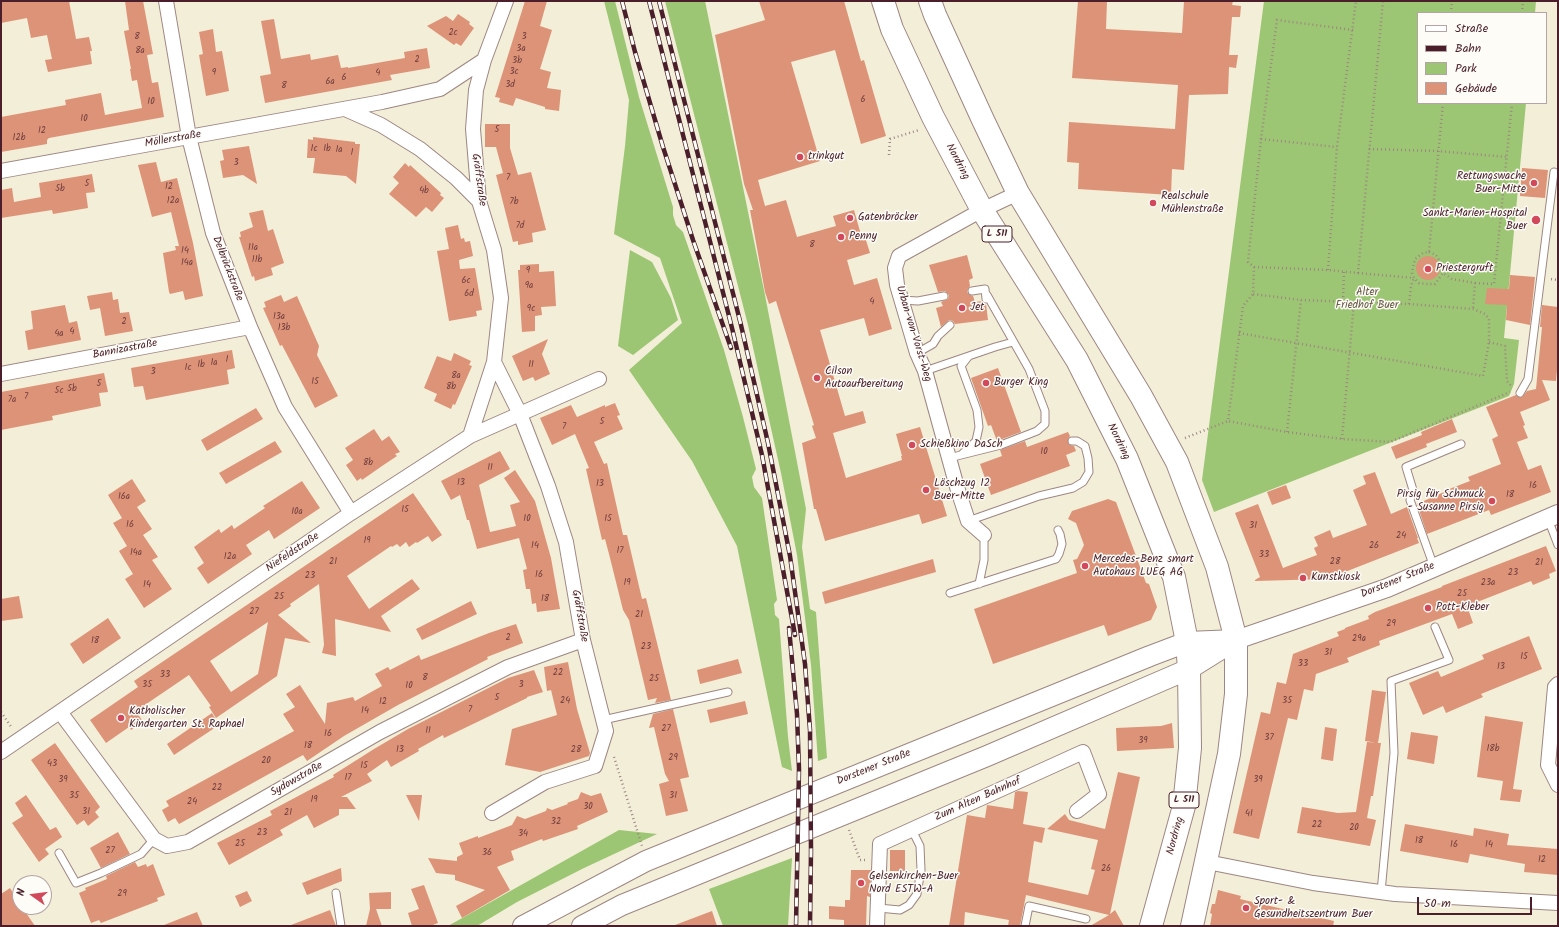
<!DOCTYPE html>
<meta charset="utf-8">
<style>
body{margin:0}
#map{position:relative;width:1559px;height:927px;overflow:hidden;background:#f2eed8;font-family:Kalam,sans-serif}
canvas{display:block}
.frame{position:absolute;inset:0;border:2px solid #4a1f2b;pointer-events:none}
.legend{position:absolute;left:1417px;top:12px;width:130px;height:92px;box-sizing:border-box;background:#fdfcf7;border:1px solid #b5a4a5;margin:0;padding:5px 7px;list-style:none;font-size:12px;color:#4a1f2b}
.legend li{display:flex;align-items:center;gap:8px;height:20px}
.legend b{width:20px;border:1px solid #b5a4a5}
.north{position:absolute;left:12px;top:875px;width:40px;height:40px;box-sizing:border-box;background:#fdfcf7;border:1px solid #b5a4a5;border-radius:50%;rotate:284deg;font-size:11px;font-weight:700;line-height:16px;text-align:center;color:#4a1f2b}
.north::after{content:'';display:block;margin:auto;width:14px;height:18px;background:#d1495b;clip-path:polygon(50% 0,100% 100%,50% 72%,0 100%)}
.scale{position:absolute;left:1417px;top:897px;width:115px;height:18px;box-sizing:border-box;border:2px solid #4a1f2b;border-top:0;padding-left:5px;font-size:12px;line-height:14px;white-space:nowrap;color:#4a1f2b;-webkit-text-stroke:3px #fdfcf7;paint-order:stroke}
</style>
<div id="map">
<canvas width="1559" height="927"></canvas>
<div class="frame"></div>
<ul class="legend">
<li><b style="height:5px;background:#fff"></b>Straße</li>
<li><b style="height:5px;background:#4a1f2b"></b>Bahn</li>
<li><b style="height:11px;background:#9cc673"></b>Park</li>
<li><b style="height:11px;background:#dd9377"></b>Gebäude</li>
</ul>
<div class="north">N</div>
<div class="scale">50 m</div>
</div>
<script>
const g = document.querySelector('canvas').getContext('2d');
g.lineJoin = 'round';
function paint(path, color) {
  g.fillStyle = color;
  g.fill(path, 'evenodd');
}
function poly(rows) {
  const path = new Path2D();
  for (const r of rows) {
    if (r.length === 3) {
      path.moveTo(r[0] + r[2], r[1]);
      path.arc(r[0], r[1], r[2], 0, 2 * Math.PI);
      continue;
    }
    path.moveTo(r[0], r[1]);
    for (let i = 2; i < r.length; i += 2) path.lineTo(r[i], r[i + 1]);
  }
  return path;
}
function stroke(path, color, width, dash) {
  g.strokeStyle = color;
  g.lineWidth = width;
  g.lineCap = dash ? 'butt' : 'round';
  g.setLineDash(dash || []);
  g.stroke(path);
}
function label(font, color, halo, rows, align = 'center') {
  g.font = font + ' Kalam,sans-serif';
  g.lineWidth = 3;
  g.setLineDash([]);
  g.textBaseline = 'middle';
  g.strokeStyle = halo;
  g.fillStyle = color;
  for (const [text, x, y, turn = 0] of rows) {
    g.save();
    g.translate(x, y);
    g.rotate((+turn || 0) * Math.PI / 180);
    g.textAlign = isNaN(turn) ? turn : align;
    if (halo) g.strokeText(text, 0, 0);
    g.fillText(text, 0, 0);
    g.restore();
  }
}
paint(poly([
 [604,1,615,1,639,97,673,207,673,215,676,225,683,232,724,350,743,417,756,469,752,477,754,487,762,498,777,600,774,604,775,615,779,619,788,737,792,771,782,767,737,546,692,461,629,370,682,323,660,258,614,234,625,146,629,100],
 [665,1,705,1,765,295,806,509,802,547,810,609,816,612,827,758,818,761,811,665,797,555,781,473,748,325],
 [1264,1,1536,1,1535,13,1418,13,1418,103,1526,103,1504,338,1519,340,1514,384,1509,396,1214,512,1202,480],
 [630,250,652,262,671,298,678,320,633,355,618,346],
 [619,830,657,834,584,868,517,902,477,926,448,926],
 [792,858,788,926,723,926,709,889]
]), '#9cc673');
paint(poly([
 [1,1,69,1,76,39,89,37,92,51,90,51,92,64,48,72,45,60,52,59,47,35,31,38,27,18,1,23],
 [125,1,143,1,153,54,147,55,152,83,158,82,164,117,49,138,47,140,47,144,1,152,1,117,66,105,65,100,101,93,105,115,142,108,137,80,132,81,130,69,131,69,124,31,129,30],
 [525,1,547,1,540,26,552,30,540,69,551,72,547,88,561,90,559,111,545,109,545,107,516,98,513,106,499,102,500,98,495,97],
 [759,1,844,1,861,61,864,60,886,136,861,144,835,50,791,62,820,161,758,180,765,206,786,200,797,237,836,226,833,216,854,210,861,235,864,234,870,253,847,260,854,285,877,278,892,329,869,336,864,318,820,330,845,416,863,411,866,423,833,433,846,478,902,460,901,456,902,456,896,434,920,427,947,516,922,524,919,514,825,541,816,509,814,509,802,443,816,438,812,426,814,425,776,301,769,304,765,292,750,210,753,210,744,184,715,35,765,20],
 [1078,1,1107,1,1106,29,1182,33,1184,1,1233,1,1232,5,1241,6,1240,17,1232,17,1229,55,1238,55,1236,68,1229,67,1228,94,1189,95,1184,170,1172,169,1171,195,1078,189,1079,163,1067,162,1069,122,1175,129,1178,85,1072,78],
 [458,14,470,22,469,24,474,28,461,46,456,43,454,45,427,26,446,16,453,21],
 [274,19,281,59,310,54,311,60,338,55,341,68,348,67,348,68,405,58,404,52,427,48,430,68,390,75,392,80,265,103,260,76,271,74,261,21],
 [213,29,216,52,222,51,229,91,206,96,199,55,203,54,199,32],
 [485,124,510,124,510,148,518,175,531,172,546,230,532,233,533,242,518,245,518,241,513,242,496,175,503,173,496,147,485,147],
 [313,137,355,142,355,144,360,144,356,184,346,176,313,173,315,158,307,158,308,139,313,140],
 [249,146,257,184,243,175,223,178,220,161,224,160,222,150],
 [156,162,161,182,177,178,193,243,203,296,185,300,183,291,170,294,169,292,163,253,176,250,175,246,179,246,171,212,152,217,138,165],
 [405,163,409,167,410,165,441,193,440,195,444,198,432,212,426,207,416,217,389,194,399,183,393,177],
 [1522,168,1548,170,1545,198,1520,196],
 [92,174,95,192,86,193,88,208,53,214,52,210,1,218,1,190,12,188,14,202,41,197,39,183],
 [263,210,268,231,273,229,284,263,271,268,273,275,255,281,254,276,252,277,239,237,241,237,240,232,253,227,249,213],
 [458,225,461,239,464,238,465,242,470,241,473,256,459,260,460,269,475,268,482,310,476,311,477,316,449,321,437,251,449,249,445,228],
 [967,255,973,278,969,280,970,286,968,289,967,292,970,295,973,296,975,302,982,301,986,304,988,320,955,324,953,321,949,320,941,327,936,308,943,306,941,302,948,299,949,295,945,291,938,292,929,265],
 [1428,268,12],
 [539,264,539,272,554,271,556,306,541,307,542,315,535,316,535,331,522,332,518,270,520,270,520,265],
 [1510,275,1535,277,1530,325,1506,320,1507,305,1485,304,1487,288,1509,289],
 [112,292,113,300,118,299,120,313,129,312,133,331,105,336,100,308,90,310,87,296],
 [281,295,284,302,297,296,319,346,317,355,338,396,315,408,282,345,280,346,263,308,266,307,264,302],
 [65,305,69,323,77,321,81,340,28,350,25,331,33,329,31,311],
 [1542,305,1558,307,1558,359,1556,381,1542,380,1550,400,1520,412,1525,425,1523,426,1528,438,1517,442,1528,470,1541,465,1551,492,1491,515,1489,510,1427,534,1417,504,1444,492,1444,491,1470,481,1468,477,1501,464,1492,439,1498,436,1486,407,1516,395,1518,397,1522,397,1527,391,1536,389,1542,327,1540,327],
 [548,339,542,354,550,374,535,381,533,377,523,381,512,356],
 [232,350,235,368,227,370,229,384,146,400,143,386,134,387,131,368],
 [454,353,471,361,469,365,472,366,455,405,453,404,451,409,434,401,437,394,424,388,437,356,451,361],
 [998,368,1021,432,997,441,991,425,988,426,971,378],
 [104,373,108,392,99,393,101,406,52,416,53,420,1,430,1,392],
 [615,403,620,415,617,416,623,429,594,442,604,464,607,463,623,535,627,535,642,599,646,598,671,700,655,703,657,698,648,700,629,620,623,610,609,554,605,539,602,540,586,469,589,468,575,434,552,445,540,418,571,405,577,417,605,405,605,407],
 [256,408,263,419,207,451,201,440],
 [1452,419,1457,432,1426,444,1427,447,1396,459,1391,447,1422,435,1421,432],
 [374,429,382,441,389,436,400,452,395,454,397,456,382,466,362,480,361,478,357,481,346,465,353,460,345,448],
 [1068,432,1070,436,1068,439,1068,443,1070,445,1074,446,1076,451,1066,455,1070,466,991,495,980,464,1002,456,1000,450,1025,441,1027,447],
 [275,441,282,452,226,484,219,473],
 [500,451,510,469,479,485,490,532,516,526,510,505,520,502,504,478,515,470,535,501,551,558,560,609,537,612,536,603,532,604,530,589,526,589,523,570,527,569,519,538,477,549,469,520,467,520,460,495,451,500,441,481],
 [1375,472,1391,514,1407,507,1418,538,1417,538,1419,543,1327,579,1255,581,1255,580,1260,577,1235,513,1258,504,1283,568,1317,555,1314,548,1318,546,1314,537,1330,530,1333,538,1367,525,1353,490,1366,484,1363,476],
 [132,479,146,501,137,507,152,529,143,535,158,557,152,560,172,589,144,608,125,579,133,574,119,551,127,546,113,523,122,518,108,495],
 [302,481,320,508,274,539,269,530,246,545,252,554,208,584,197,568,204,563,194,547,219,529,221,533,232,525,234,529,265,508,263,506],
 [1286,485,1291,498,1272,505,1267,492],
 [413,493,442,535,432,542,428,536,417,543,416,542,409,547,406,542,400,547,397,544,392,547,391,546,347,576,369,609,412,579,420,589,381,616,391,632,335,619,336,656,322,653,324,645,319,584,290,604,291,606,278,615,311,643,285,638,277,676,216,718,209,707,211,706,189,675,136,711,143,722,131,730,129,727,106,743,90,720,138,687,134,681],
 [268,622,258,674,231,692,210,661],
 [1108,499,1116,502,1146,583,1149,584,1157,607,1151,620,1108,636,1104,625,993,664,974,609,1077,573,1073,560,1077,559,1084,545,1076,523,1068,519,1072,511],
 [1546,546,1556,571,1549,574,1550,578,1533,585,1531,581,1467,606,1473,623,1458,629,1452,614,1379,641,1380,645,1347,658,1349,662,1316,674,1313,691,1304,689,1297,720,1288,718,1259,839,1233,833,1261,712,1270,714,1277,682,1286,684,1293,654,1339,636,1337,632,1345,629,1345,628,1369,619,1368,616,1375,612,1442,587,1442,586],
 [933,559,936,572,825,604,822,592],
 [19,596,23,618,1,621,1,599],
 [471,601,477,614,422,640,416,629],
 [108,618,121,638,83,664,70,644],
 [516,624,523,643,487,657,488,659,398,705,344,736,307,761,303,755,179,824,175,818,168,822,162,810,169,806,166,801,294,731,283,714,295,707,286,694,300,685,325,724,327,703,353,697,355,701,382,686,375,674,388,667,390,670,419,655,421,660,489,633],
 [1529,636,1542,669,1481,694,1483,697,1446,713,1443,706,1423,715,1409,683,1438,671,1441,677,1484,659,1482,655],
 [738,659,742,673,700,684,697,670],
 [568,662,577,709,590,753,589,756,540,772,505,765,512,729,557,715,551,690,547,691,544,667],
 [534,670,543,692,527,697,527,698,444,738,443,735,418,749,419,751,391,767,387,760,367,774,372,781,341,797,347,797,356,809,339,809,339,815,314,828,307,815,280,830,283,835,229,865,217,843,272,815,270,811,334,777,333,775,374,749,408,729,508,678],
 [1372,690,1386,692,1378,743,1365,741],
 [745,701,748,714,710,723,707,710],
 [673,709,689,777,680,779,688,811,666,816,659,784,669,781,665,774,654,727,649,728,653,714],
 [212,713,219,725,174,755,167,744],
 [1485,716,1523,722,1513,789,1522,790,1520,802,1500,800,1503,781,1477,777],
 [1172,723,1174,748,1117,751,1116,728,1161,726],
 [1325,727,1337,729,1333,761,1321,759],
 [1411,732,1438,736,1434,764,1407,759],
 [1367,742,1381,743,1373,796,1371,796,1367,818,1376,820,1370,846,1297,833,1302,807,1338,813,1356,812],
 [55,743,100,807,95,812,99,817,88,826,84,820,77,825,31,760],
 [1118,772,1140,777,1110,914,1115,910,1124,926,1090,926,1109,915,1026,895,1020,926,1008,926,1009,920,965,912,964,926,949,926,967,815,985,818,987,805,1013,809,1015,792,1018,791,1028,792,1023,824,1045,828,1042,843,1034,841,1028,882,1088,895,1095,870,1091,869,1098,840,1047,829,1065,814,1069,820,1105,829],
 [581,792,591,796,601,793,608,812,577,826,578,829,543,841,542,839,511,851,514,860,497,867,510,890,462,918,456,906,485,890,455,880,455,875,436,873,428,858,457,861,457,857,463,854,459,843,478,836,478,838,512,825,517,816,525,819,546,811,547,808,552,810,568,804,567,803,578,799],
 [26,795,50,830,56,827,62,837,45,849,49,854,39,862,12,823,23,816,15,803],
 [406,795,422,795,419,821],
 [1405,824,1473,836,1474,828,1509,834,1507,845,1558,849,1558,875,1524,872,1525,864,1470,854,1468,863,1400,851],
 [118,832,130,854,101,868,90,848],
 [890,850,905,850,905,871,890,871],
 [135,862,138,867,146,864,147,867,153,864,165,895,157,898,158,901,101,923,99,920,91,923,79,893,86,890,85,888,107,879,106,876],
 [341,868,342,881,307,895,302,883],
 [851,870,871,870,870,897,867,896,866,926,844,926,844,920,829,919,829,906,845,907,845,900,850,900],
 [424,885,438,923,430,926,412,926,408,913,419,909,411,889],
 [10,888,20,904,20,907,22,907,35,926,1,926,1,894],
 [1218,890,1241,896,1240,899,1334,921,1333,926,1210,926,1212,914,1210,913,1212,904,1215,904],
 [247,891,252,901,240,907,235,896],
 [391,892,391,909,376,909,382,926,366,926,370,909,369,893],
 [330,910,336,926,292,926,291,925],
 [712,911,717,926,675,926,675,925],
 [197,912,203,926,165,926,164,925]
]), '#dd9377');
const service = poly([
 [972,291,985,289,986,299],
 [901,300,918,301,944,296],
 [917,353,933,344,938,336,950,325],
 [925,371,995,347,1013,342],
 [1520,393,1528,379,1554,172],
 [962,454,976,441,979,427,977,410,961,366,968,357],
 [949,458,1001,445,1037,431,1045,424,1045,411,1029,369,987,295],
 [1548,519,1558,545],
 [968,521,1039,496,1073,488,1083,482,1089,472,1088,458,1085,446,1077,441,1072,441],
 [1434,567,1410,500,1413,490,1406,467,1461,444],
 [979,584,984,560,984,535],
 [950,593,1056,559,1059,554,1062,544,1060,534,1058,530],
 [603,720,728,692],
 [59,853,76,883,101,873,141,854,154,839],
 [1381,892,1394,753,1391,681,1449,660,1435,627],
 [336,893,341,926],
 [878,908,900,910,909,905,917,894,921,870,920,846,912,830],
 [1025,926,1029,906,1086,919]
]);
const minor = poly([
 [166,1,189,137,213,233,250,327,285,407,351,513],
 [345,109,381,125,420,149,456,178,479,201],
 [1,171,382,102,440,89,484,60],
 [1,374,250,327],
 [470,436,494,362],
 [984,535,968,521,957,487,925,371,917,353,897,285,895,268,899,256,982,210,1018,193],
 [1558,684,1555,687,1548,765,1558,785],
 [60,712,154,839,167,846,188,842,380,732,508,667,583,640],
 [1,752,351,513,470,436,599,379],
 [492,813,545,782,595,766,606,731,583,640,566,542,548,486,520,414,494,362,501,298,494,250,479,201,473,129,476,90,484,60,506,1],
 [1207,862,1313,883,1395,894,1558,903],
 [877,926,880,844,1083,752,1099,794,1077,811]
]);
const tertiary = poly([
 [1236,640,1387,588,1558,514]
]);
const secondary = poly([
 [523,926,646,861,1150,656,1187,642,1236,640],
 [582,926,622,905,987,756,1189,669,1234,641]
]);
const primary = poly([
 [883,1,892,29,933,117,982,210,1077,360,1127,459,1174,577,1187,642,1189,669,1190,748,1184,806,1151,926],
 [930,1,935,15,983,120,1018,193,1141,396,1177,462,1217,567,1236,640,1236,694,1229,754,1192,926]
]);
stroke(service, '#9e8682', 9);
stroke(minor, '#9e8682', 16);
stroke(tertiary, '#9e8682', 20);
stroke(secondary, '#9e8682', 22);
stroke(primary, '#9e8682', 24);
stroke(poly([
 [1451,13,1452,1],
 [1522,13,1523,1],
 [1353,30,1277,20,1261,139,1248,262,1254,267,1253,294,1243,306,1228,421,1287,432,1342,439,1390,442,1510,392],
 [1443,103,1429,252,1423,253,1415,259,1412,273,1414,278,1419,283,1426,284,1435,284,1443,273,1452,279,1475,283,1473,309],
 [1261,139,1337,147],
 [1369,149,1438,151,1507,157],
 [889,155,890,139,919,130],
 [1429,252,1436,255,1441,263,1443,273],
 [1254,267,1328,270,1358,273,1383,1],
 [1328,270,1337,147,1356,1],
 [1358,273,1414,278],
 [1551,279,1558,280],
 [1475,283,1494,284,1512,103],
 [1343,301,1344,272],
 [1409,304,1411,286,1414,278],
 [1239,333,1483,376,1489,342,1489,319,1485,314,1473,309,1409,304,1301,300,1253,294],
 [1489,342,1505,346,1507,381,1512,387],
 [1287,432,1301,300],
 [1185,438,1228,421],
 [1342,439,1354,302],
 [1,712,12,728],
 [614,757,642,846],
 [849,830,860,860,865,860]
]), '#9e8682', 2.5, [1, 3]);
stroke(service, '#fff', 7);
stroke(minor, '#fff', 14);
stroke(tertiary, '#fff', 18);
stroke(secondary, '#fff', 20);
stroke(primary, '#fff', 22);
const rail = poly([
 [622,1,635,52,663,147,693,240,731,348],
 [649,1,732,328,762,455,795,635],
 [659,1,741,325,768,443,790,556,805,664,810,730,811,851,810,926],
 [789,628,797,714,799,769,796,926]
]);
stroke(rail, '#4a1f2b', 4.5);
stroke(rail, '#fdfcf7', 3, [9]);
for (const [x, y, r, color] of [
 [800,157,4,"#d1495b"],
 [1534,183,4,"#d1495b"],
 [1153,203,4,"#d1495b"],
 [850,218,4,"#d1495b"],
 [1536,220,5,"#d1495b"],
 [841,237,4,"#d1495b"],
 [1428,269,4,"#d1495b"],
 [962,308,4,"#d1495b"],
 [817,378,4,"#d1495b"],
 [986,383,4,"#d1495b"],
 [912,445,4,"#d1495b"],
 [926,490,4,"#d1495b"],
 [1492,501,4,"#d1495b"],
 [1085,566,4,"#d1495b"],
 [1303,578,4,"#d1495b"],
 [1428,608,4,"#d1495b"],
 [121,718,4,"#d1495b"],
 [861,883,4,"#d1495b"],
 [1246,908,4,"#d1495b"]
]) {
  const dot = new Path2D();
  dot.arc(x, y, r, 0, 2 * Math.PI);
  g.fillStyle = color;
  g.fill(dot);
  stroke(dot, '#fdfcf7', 1.5);
}
label('9px', '#6f3c3e', null, [
 ["2c",453,33],
 ["8",137,37],
 ["3",524,37],
 ["3a",521,49],
 ["8a",140,51],
 ["2",417,60],
 ["3b",517,61],
 ["3c",514,72],
 ["9",214,73],
 ["4",378,73],
 ["6",344,78],
 ["6a",330,82],
 ["3d",510,85],
 ["8",284,86],
 ["6",863,100],
 ["10",151,102],
 ["10",84,119],
 ["5",497,130],
 ["12",42,131],
 ["12b",19,138],
 ["1c",314,149],
 ["1b",327,149],
 ["1a",339,150],
 ["1",352,153],
 ["3",236,163],
 ["7",508,178],
 ["5",87,184],
 ["12",169,187],
 ["5b",60,189],
 ["4b",424,191],
 ["12a",173,201],
 ["7b",514,202],
 ["7d",520,226],
 ["8",812,245],
 ["11a",253,248],
 ["14",185,251],
 ["11b",257,260],
 ["14a",187,263],
 ["9",528,271],
 ["6c",466,281],
 ["9a",529,286],
 ["6d",469,294],
 ["4",872,302],
 ["9c",531,309],
 ["13a",279,317],
 ["2",124,322],
 ["13b",284,328],
 ["4",72,332],
 ["4a",59,334],
 ["1",227,360],
 ["1a",214,363],
 ["1b",201,365],
 ["11",531,365],
 ["1c",188,368],
 ["3",153,372],
 ["8a",456,376],
 ["15",315,382],
 ["5",99,384],
 ["8b",451,387],
 ["5b",72,389],
 ["5c",59,391],
 ["7",26,397],
 ["7a",12,400],
 ["5",602,422],
 ["7",564,427],
 ["10",1044,452],
 ["8b",368,463],
 ["11",490,468],
 ["13",461,483],
 ["13",600,484],
 ["16",1533,486],
 ["18",1510,495],
 ["16a",124,497],
 ["15",405,510],
 ["10a",297,512],
 ["10",527,519],
 ["15",608,519],
 ["16",130,525],
 ["31",1253,526],
 ["24",1401,536],
 ["19",367,541],
 ["14",535,546],
 ["26",1374,546],
 ["17",620,551],
 ["14a",136,553],
 ["33",1264,555],
 ["12a",230,557],
 ["21",333,562],
 ["28",1335,562],
 ["21",1539,563],
 ["23",1513,573],
 ["16",539,575],
 ["23",310,576],
 ["19",627,583],
 ["23a",1488,583],
 ["14",147,585],
 ["25",1462,594],
 ["25",279,597],
 ["18",545,599],
 ["27",254,612],
 ["21",639,615],
 ["29",1391,624],
 ["2",508,638],
 ["29a",1359,639],
 ["18",95,641],
 ["23",646,647],
 ["31",1328,653],
 ["15",1524,657],
 ["33",1303,664],
 ["13",1501,667],
 ["22",558,673],
 ["33",165,675],
 ["8",425,678],
 ["25",654,679],
 ["35",147,685],
 ["3",521,685],
 ["10",409,686],
 ["5",497,698],
 ["24",565,701],
 ["35",1287,701],
 ["12",383,702],
 ["7",470,710],
 ["14",365,711],
 ["27",666,729],
 ["11",428,731],
 ["16",328,734],
 ["37",1269,738],
 ["39",1143,741],
 ["18",308,746],
 ["18b",1493,749],
 ["13",400,750],
 ["28",576,750],
 ["29",673,758],
 ["20",266,761],
 ["43",52,764],
 ["15",364,766],
 ["17",348,778],
 ["39",63,780],
 ["39",1258,780],
 ["22",217,788],
 ["35",74,796],
 ["31",673,796],
 ["19",314,800],
 ["24",192,802],
 ["30",588,807],
 ["31",86,812],
 ["21",288,813],
 ["41",1249,814],
 ["32",556,822],
 ["22",1317,825],
 ["20",1354,828],
 ["23",262,833],
 ["34",523,834],
 ["18",1419,841],
 ["25",240,844],
 ["16",1454,845],
 ["14",1489,845],
 ["27",110,851],
 ["36",487,853],
 ["12",1542,860],
 ["26",1106,869],
 ["29",122,894]
]);
for (const [x, y, w] of [
 [997,234,30],
 [1184,800,30]
]) {
  const box = new Path2D();
  box.roundRect(x - w / 2, y - 8, w, 16, 3);
  g.fillStyle = '#fdfcf7';
  g.fill(box);
  stroke(box, '#4a1f2b', 1);
}
label('bold 10px', '#4a1f2b', null, [
 ["L 511",997,234],
 ["L 511",1184,800]
]);
label('11px', '#4a1f2b', '#fdfcf7', [
 ["Möllerstraße",173,140,-10],
 ["Nordring",957,162,62],
 ["Gräffstraße",478,180,82],
 ["Delbrückstraße",227,269,69],
 ["Urban-von-Vorst-Weg",913,334,73],
 ["Bannizastraße",125,350,-11],
 ["Nordring",1118,442,64],
 ["Niefeldstraße",293,553,-34],
 ["Dorstener Straße",1398,581,-22],
 ["Gräffstraße",579,616,80],
 ["Dorstener Straße",874,768,-22],
 ["Sydowstraße",297,780,-30],
 ["Zum Alten Bahnhof",978,800,-24],
 ["Nordring",1176,836,-75]
]);
label('11px', '#4a1f2b', '#fdfcf7', [
 ["trinkgut",808,157],
 ["Rettungswache",1526,177,"right"],
 ["Buer-Mitte",1526,190,"right"],
 ["Realschule",1161,197],
 ["Mühlenstraße",1161,210],
 ["Sankt-Marien-Hospital",1527,214,"right"],
 ["Buer",1527,227,"right"],
 ["Gatenbröcker",858,218],
 ["Penny",849,237],
 ["Priestergruft",1436,269],
 ["Jet",970,308],
 ["Cilson",825,372],
 ["Autoaufbereitung",825,385],
 ["Burger King",994,383],
 ["Schießkino DaSch",920,445],
 ["Löschzug 12",934,484],
 ["Buer-Mitte",934,497],
 ["Pirsig für Schmuck",1484,495,"right"],
 ["- Susanne Pirsig",1484,508,"right"],
 ["Mercedes-Benz smart",1093,560],
 ["Autohaus LUEG AG",1093,573],
 ["Kunstkiosk",1311,578],
 ["Pott-Kleber",1436,608],
 ["Katholischer",129,712],
 ["Kindergarten St. Raphael",129,725],
 ["Gelsenkirchen-Buer",869,877],
 ["Nord ESTW-A",869,890],
 ["Sport- &",1254,902],
 ["Gesundheitszentrum Buer",1254,915]
], 'left');
label('11px', '#675944', '#fdfcf7', [
 ["Alter",1367,293],
 ["Friedhof Buer",1367,306]
]);
</script>
